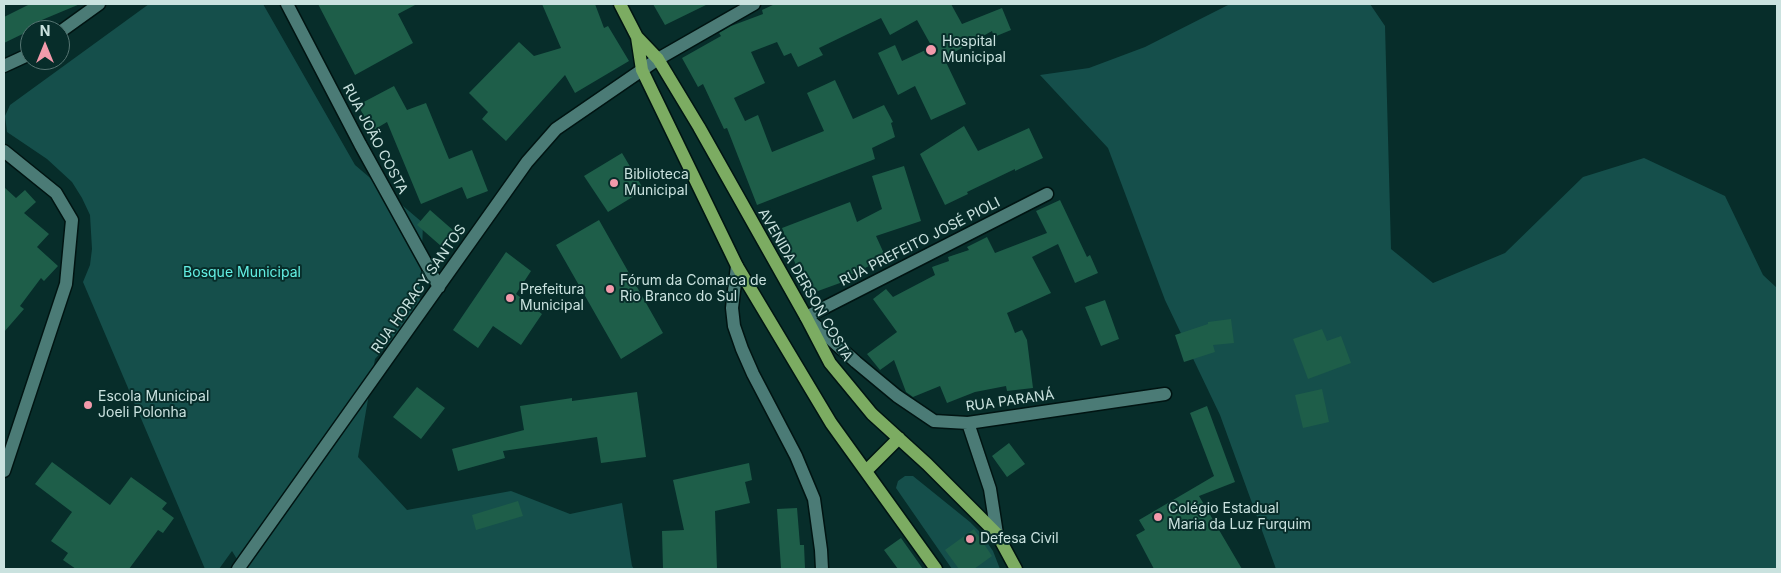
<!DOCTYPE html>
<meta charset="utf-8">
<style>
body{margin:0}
#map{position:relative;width:1781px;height:573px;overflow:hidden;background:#072d2a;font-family:Inter,sans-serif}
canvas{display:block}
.frame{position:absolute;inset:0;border:5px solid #cae2df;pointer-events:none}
.north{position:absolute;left:20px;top:20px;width:50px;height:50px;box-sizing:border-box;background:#072d2a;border:1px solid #557572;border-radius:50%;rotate:0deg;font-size:14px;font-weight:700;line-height:20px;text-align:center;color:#cae2df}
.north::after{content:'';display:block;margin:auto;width:18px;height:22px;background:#f39aab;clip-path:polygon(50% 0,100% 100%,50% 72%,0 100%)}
</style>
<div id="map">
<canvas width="1781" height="573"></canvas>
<div class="frame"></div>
<div class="north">N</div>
</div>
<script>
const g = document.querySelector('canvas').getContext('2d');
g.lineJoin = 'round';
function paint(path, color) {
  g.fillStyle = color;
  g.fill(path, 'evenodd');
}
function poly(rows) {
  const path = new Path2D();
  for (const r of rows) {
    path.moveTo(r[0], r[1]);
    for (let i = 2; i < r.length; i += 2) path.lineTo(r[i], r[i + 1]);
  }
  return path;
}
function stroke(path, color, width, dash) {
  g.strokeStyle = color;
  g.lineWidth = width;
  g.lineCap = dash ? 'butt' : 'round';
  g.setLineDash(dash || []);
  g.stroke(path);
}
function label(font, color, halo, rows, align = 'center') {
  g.font = font + ' Inter,sans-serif';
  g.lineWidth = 4;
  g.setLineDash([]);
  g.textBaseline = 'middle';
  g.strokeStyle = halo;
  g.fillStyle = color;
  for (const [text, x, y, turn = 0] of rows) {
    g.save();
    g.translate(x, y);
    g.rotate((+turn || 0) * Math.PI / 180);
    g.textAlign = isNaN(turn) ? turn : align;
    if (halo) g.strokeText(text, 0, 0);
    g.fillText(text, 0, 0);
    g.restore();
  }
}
paint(poly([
 [149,4,263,4,355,165,423,223,420,309,375,359,358,457,407,510,511,491,570,514,622,503,632,566,634,569,243,569,232,551,219,569,205,569,83,282,90,265,92,249,90,215,82,198,72,182,47,159,7,132,5,116,10,105],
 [1230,4,1370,4,1385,26,1391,249,1433,283,1505,253,1583,177,1644,158,1725,196,1763,275,1777,288,1777,569,1276,569,1220,415,1165,300,1108,148,1040,75,1089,68,1145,47],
 [905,476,913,476,970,522,980,532,993,551,1000,569,952,569,896,488,898,481]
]), '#154f4b');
paint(poly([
 [30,4,80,4,37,22,39,26,4,43,4,17],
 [318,4,417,4,398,14,413,43,355,75],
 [542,4,595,4,604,28,608,26,629,61,575,93,565,75,506,141,482,119,488,112,469,93,519,42,534,56,561,48],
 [653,4,708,4,665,25],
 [775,4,951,4,962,24,1002,8,1011,30,994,37,992,31,944,58,966,104,931,120,915,86,898,95,878,53,895,45,902,61,932,47,917,20,890,35,881,18,819,48,823,55,798,67,791,53,784,56,777,42,751,52,765,83,734,98,745,121,758,115,772,152,824,131,807,93,835,80,853,119,884,105,893,122,891,123,895,137,872,148,875,159,757,205,727,128,724,129,703,84,698,87,682,58,721,36,719,33,731,26,763,14,762,10],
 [394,86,407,110,426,103,449,159,472,150,488,191,467,199,462,187,421,204,387,122,372,131,358,105],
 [964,126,978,151,1029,128,1043,158,1015,171,1015,169,967,192,968,194,945,205,920,154],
 [622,153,644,190,608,212,584,176],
 [904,166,921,221,876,236,886,258,850,275,851,279,807,295,782,228,850,202,857,222,882,209,872,176],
 [4,187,16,198,25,190,36,202,24,213,49,234,37,247,58,266,44,281,41,278,20,306,24,309,4,332],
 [1060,200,1087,257,1090,255,1098,273,1075,283,1058,244,1032,257,1051,293,1007,313,1015,333,1022,330,1027,340,1033,388,1007,391,1006,386,975,392,947,403,940,386,913,397,906,392,894,360,880,370,867,354,897,332,873,299,886,289,893,297,935,275,932,267,949,261,948,257,969,250,967,247,987,237,995,253,1047,233,1036,211],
 [430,210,454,231,441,246,417,225],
 [599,220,663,333,621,359,556,245],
 [506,252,531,271,516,294,542,314,521,345,493,326,478,348,453,330],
 [1105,300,1119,339,1101,346,1085,307],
 [1231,319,1234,343,1213,345,1215,352,1184,362,1175,335,1208,324,1208,322],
 [1322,329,1327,341,1341,336,1351,363,1308,379,1293,339],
 [417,387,445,408,421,439,393,417],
 [1322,389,1329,422,1303,428,1295,395],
 [637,392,646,457,601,463,597,437,503,451,505,458,458,471,452,449,524,430,520,406,572,398,572,401],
 [1207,406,1235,482,1199,496,1242,569,1154,569,1136,535,1145,530,1139,520,1214,476,1190,413],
 [1009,443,1025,464,1007,477,992,456],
 [52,462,110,505,131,477,167,503,162,509,174,518,163,533,158,530,129,569,76,569,63,560,68,553,51,541,72,512,35,484],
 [749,463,752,480,745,482,750,503,715,511,717,569,663,569,662,531,684,530,673,480],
 [518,501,523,516,476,530,472,515],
 [797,508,800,545,804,545,805,568,781,568,777,509],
 [974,529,992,556,974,569,959,569,945,550],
 [901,538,923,569,898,569,884,550]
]), '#1e5e49');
const minor = poly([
 [287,4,360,144,439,287],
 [60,32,99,4],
 [4,66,30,54],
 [4,151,56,193,72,220,66,284,4,471],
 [1047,194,806,317,856,362,897,396,934,421,968,423,1165,394],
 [737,266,732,308,734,326,742,349,753,374,796,456,814,499,821,550,822,569],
 [968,423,990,489,997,534],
 [238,569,527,162,556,129,658,59,754,4]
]);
const major = poly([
 [620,4,637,37,658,59,699,127,806,317,830,363,872,414,927,464,997,534,1016,569],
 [637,37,642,70,737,266,831,423,936,569],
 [866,471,899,438]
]);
stroke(minor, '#001412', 15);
stroke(major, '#001412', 15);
stroke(minor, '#4b7b76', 12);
stroke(major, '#7cac62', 12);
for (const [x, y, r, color] of [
 [931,50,6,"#f39aab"],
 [614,183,5,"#f39aab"],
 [610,289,5,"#f39aab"],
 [510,298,5,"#f39aab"],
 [88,405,5,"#f39aab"],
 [1158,517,5,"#f39aab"],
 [970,539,5,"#f39aab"]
]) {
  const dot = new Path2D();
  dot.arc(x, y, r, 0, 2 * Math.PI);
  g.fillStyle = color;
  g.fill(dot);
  stroke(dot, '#072d2a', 2);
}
label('14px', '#cae2df', '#072d2a', [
 ["Hospital",942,42],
 ["Municipal",942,58],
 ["Biblioteca",624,175],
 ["Municipal",624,191],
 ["Fórum da Comarca de",620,281],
 ["Rio Branco do Sul",620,297],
 ["Prefeitura",520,290],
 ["Municipal",520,306],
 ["Escola Municipal",98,397],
 ["Joeli Polonha",98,413],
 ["Colégio Estadual",1168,509],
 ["Maria da Luz Furquim",1168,525],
 ["Defesa Civil",980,539]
], 'left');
label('14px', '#cae2df', '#072d2a', [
 ["RUA JOÃO COSTA",375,139,62],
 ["RUA PREFEITO JOSÉ PIOLI",920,242,-27],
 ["AVENIDA DERSON COSTA",805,285,60],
 ["RUA HORACY SANTOS",419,289,-55],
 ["RUA PARANÁ",1010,401,-8]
]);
label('14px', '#63efe3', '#072d2a', [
 ["Bosque Municipal",242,273]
]);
</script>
